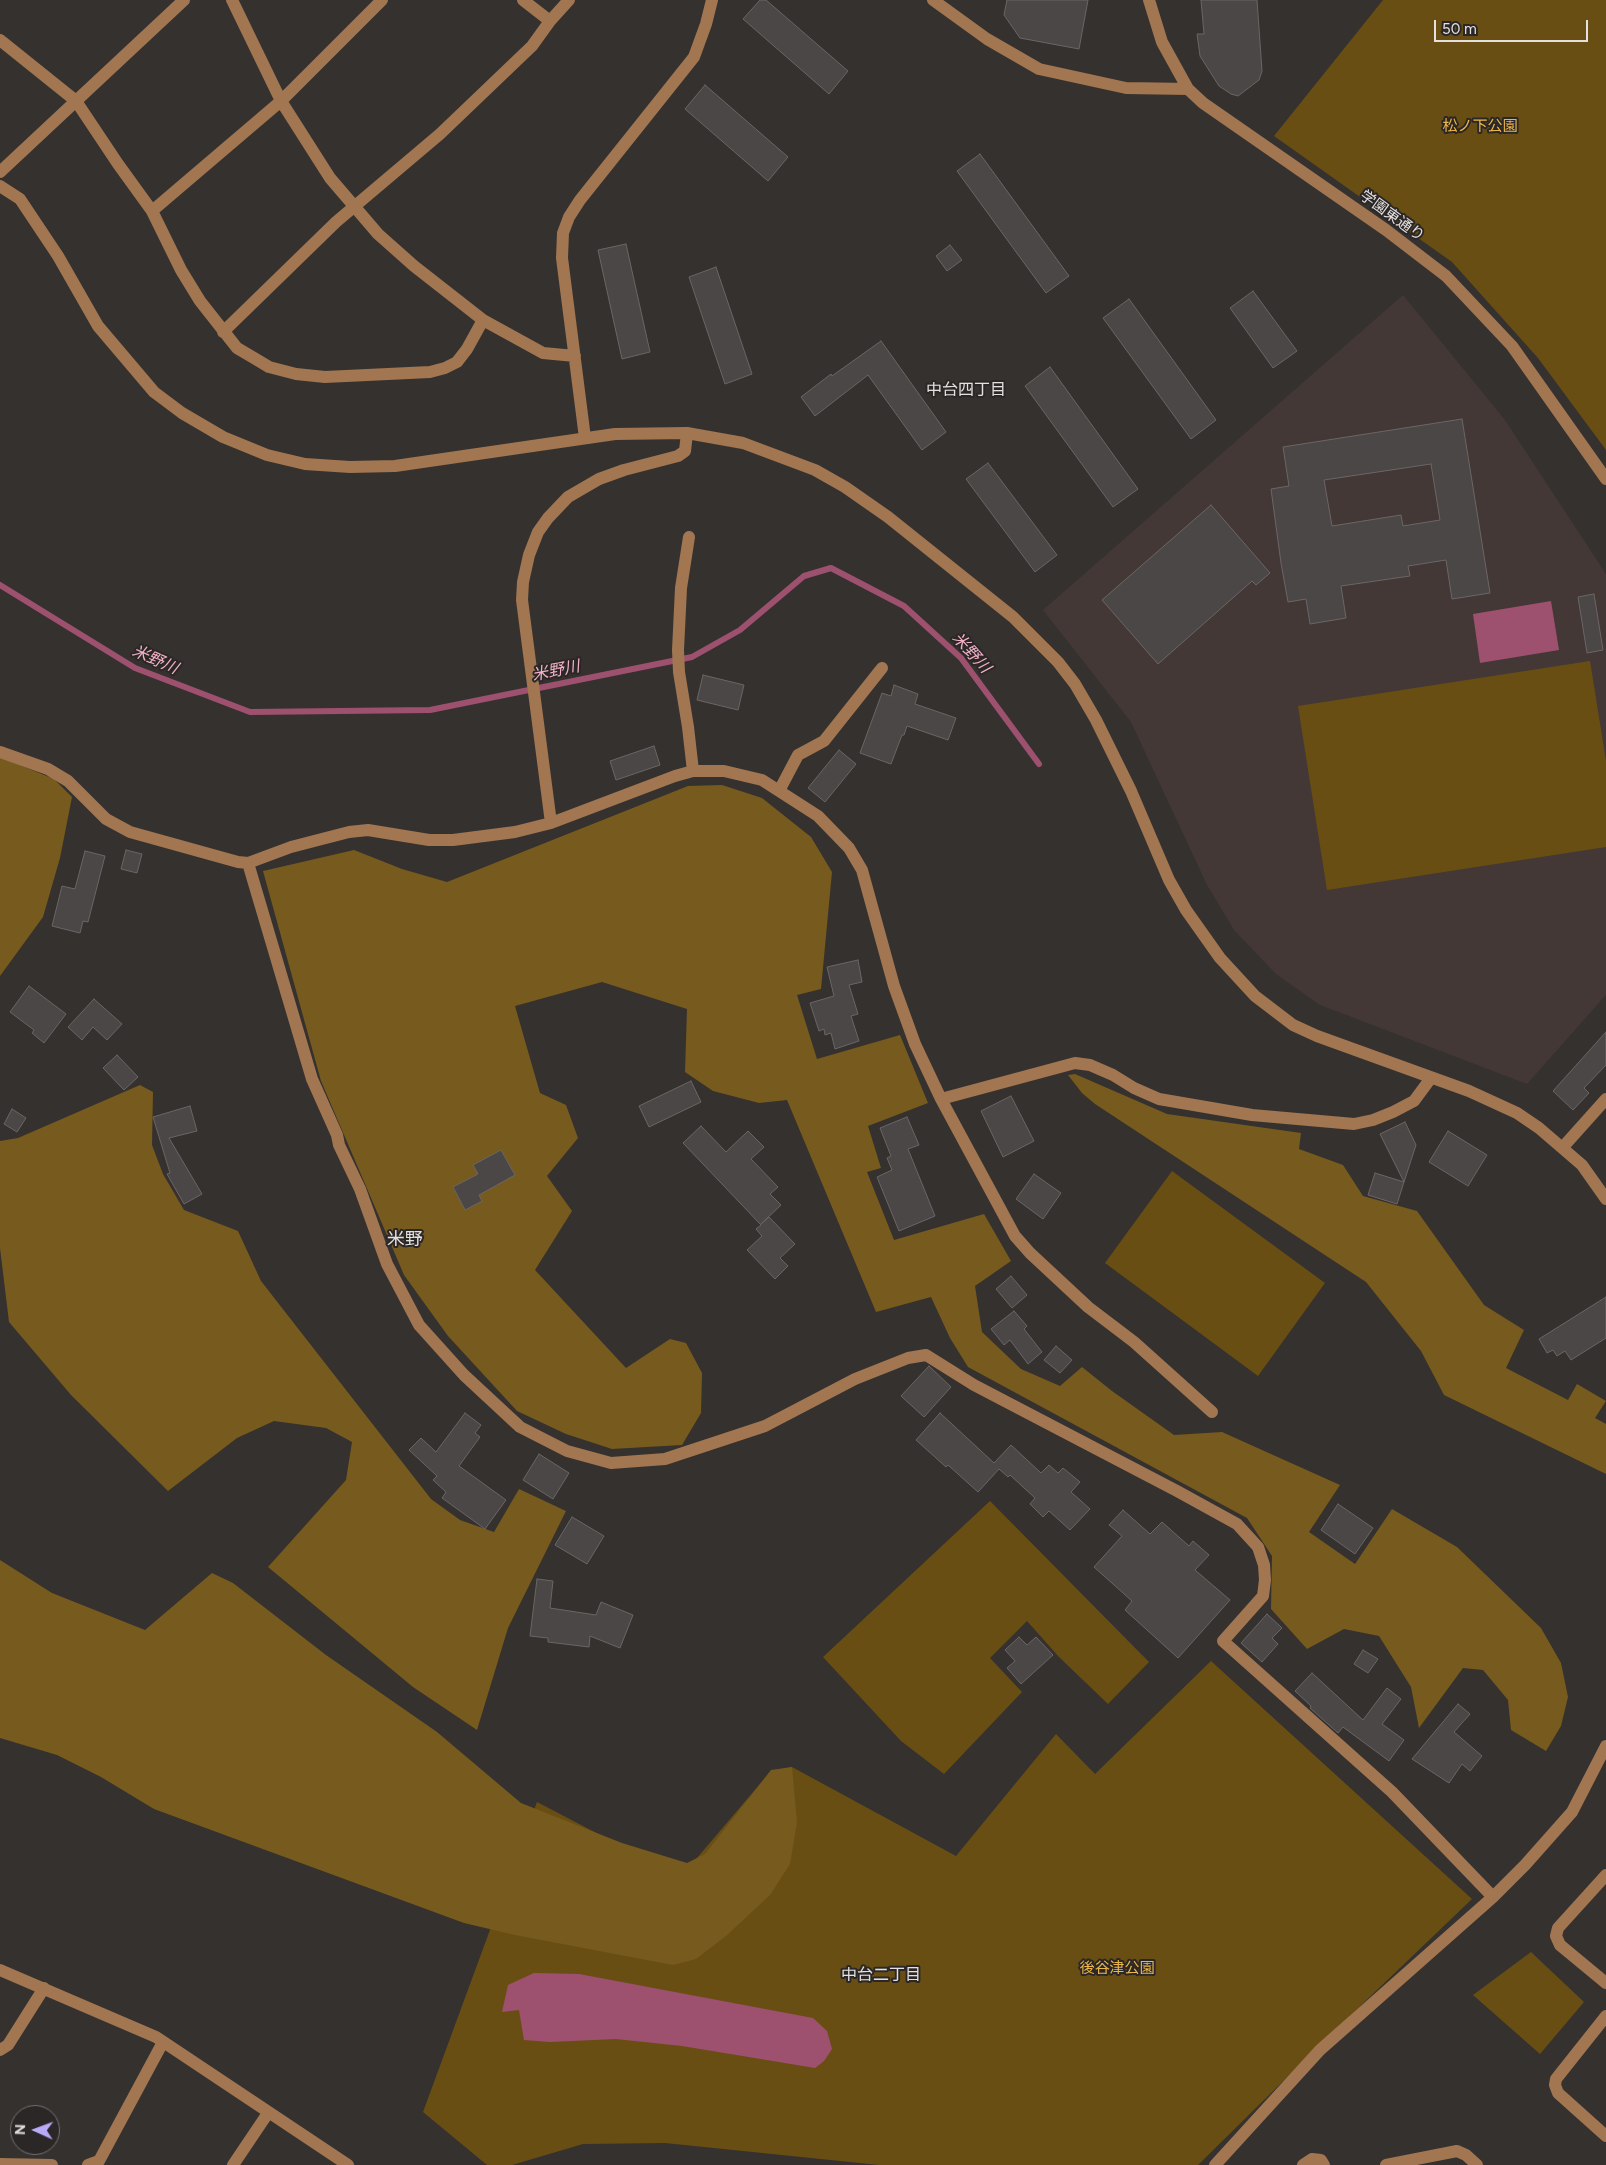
<!DOCTYPE html>
<meta charset="utf-8">
<style>
body{margin:0}
#map{position:relative;width:1606px;height:2165px;overflow:hidden;background:#35312f;font-family:Figtree,sans-serif}
canvas{display:block}
.north{position:absolute;left:10px;top:2105px;width:50px;height:50px;box-sizing:border-box;background:#2b2726;border:1px solid #757170;border-radius:50%;rotate:272deg;font-size:14px;font-weight:700;line-height:20px;text-align:center;color:#e3e0df}
.north::after{content:'';display:block;margin:auto;width:18px;height:22px;background:#b9abf7;clip-path:polygon(50% 0,100% 100%,50% 72%,0 100%)}
.scale{position:absolute;left:1434px;top:20px;width:154px;height:22px;box-sizing:border-box;border:2px solid #e3e0df;border-top:0;padding-left:6px;font-size:15px;line-height:18px;white-space:nowrap;color:#e3e0df;-webkit-text-stroke:4px #2b2726;paint-order:stroke}
</style>
<div id="map">
<canvas width="1606" height="2165"></canvas>
<div class="north">N</div>
<div class="scale">50 m</div>
</div>
<script>
const g = document.querySelector('canvas').getContext('2d');
g.lineJoin = 'round';
function paint(path, color) {
  g.fillStyle = color;
  g.fill(path, 'evenodd');
}
function poly(rows) {
  const path = new Path2D();
  for (const r of rows) {
    path.moveTo(r[0], r[1]);
    for (let i = 2; i < r.length; i += 2) path.lineTo(r[i], r[i + 1]);
  }
  return path;
}
function stroke(path, color, width, dash) {
  g.strokeStyle = color;
  g.lineWidth = width;
  g.lineCap = dash ? 'butt' : 'round';
  g.setLineDash(dash || []);
  g.stroke(path);
}
function label(font, color, halo, rows, align = 'center') {
  g.font = font + ' Figtree,"Noto Sans JP",sans-serif';
  g.lineWidth = 4;
  g.setLineDash([]);
  g.textBaseline = 'middle';
  g.strokeStyle = halo;
  g.fillStyle = color;
  for (const [text, x, y, turn = 0] of rows) {
    g.save();
    g.translate(x, y);
    g.rotate((+turn || 0) * Math.PI / 180);
    g.textAlign = isNaN(turn) ? turn : align;
    if (halo) g.strokeText(text, 0, 0);
    g.fillText(text, 0, 0);
    g.restore();
  }
}
paint(poly([
 [1403,295,1505,420,1606,574,1606,995,1527,1084,1320,1005,1276,974,1234,930,1207,885,1131,722,1043,610]
]), '#433835');
paint(poly([
 [1383,0,1606,0,1606,450,1538,358,1452,262,1274,136],
 [1590,661,1606,761,1606,847,1327,890,1298,706],
 [1172,1171,1325,1283,1258,1376,1105,1263],
 [990,1501,1149,1662,1108,1704,1059,1657,1027,1621,990,1658,1022,1692,944,1774,901,1741,823,1657],
 [1211,1661,1472,1899,1331,2034,1198,2165,879,2165,665,2143,583,2144,512,2165,487,2165,423,2112,537,1802,656,1864,691,1865,771,1771,792,1767,956,1856,1056,1734,1095,1774],
 [1531,1952,1584,2002,1540,2054,1473,1995]
]), '#694e14');
paint(poly([
 [0,757,54,779,72,797,60,858,43,917,0,976],
 [722,785,762,798,811,837,832,872,821,989,797,995,817,1059,900,1035,928,1103,868,1126,881,1168,867,1172,894,1240,984,1214,1011,1261,975,1286,982,1332,1021,1369,1060,1386,1082,1367,1112,1391,1174,1435,1222,1432,1340,1485,1309,1532,1355,1564,1392,1509,1457,1547,1541,1628,1561,1663,1568,1697,1561,1726,1546,1751,1511,1730,1508,1700,1483,1670,1463,1668,1419,1728,1411,1687,1379,1636,1344,1629,1307,1649,1271,1609,1272,1556,1247,1518,968,1367,950,1338,931,1297,876,1312,787,1100,759,1103,713,1091,685,1072,687,1009,602,982,515,1006,540,1093,566,1105,578,1138,547,1176,572,1211,535,1270,626,1368,670,1339,686,1343,702,1373,701,1413,682,1445,612,1449,566,1434,517,1411,448,1336,404,1275,321,1081,263,871,354,850,402,869,447,882,688,786],
 [1075,1074,1167,1114,1301,1133,1299,1149,1343,1165,1363,1196,1417,1211,1484,1305,1524,1330,1506,1368,1568,1400,1577,1384,1606,1401,1595,1418,1606,1424,1606,1474,1444,1395,1421,1351,1366,1282,1095,1104,1082,1093,1068,1075],
 [140,1085,153,1092,152,1145,163,1174,184,1210,238,1231,261,1281,431,1499,460,1520,494,1532,519,1489,566,1511,508,1628,477,1730,413,1687,268,1567,346,1480,352,1442,326,1428,274,1421,237,1438,168,1491,71,1395,9,1322,0,1248,0,1141,18,1138],
 [0,1560,52,1593,145,1630,212,1573,233,1583,326,1655,437,1732,521,1803,622,1843,687,1863,705,1854,771,1770,792,1767,797,1822,790,1864,770,1895,726,1936,696,1959,673,1965,515,1935,464,1923,154,1809,101,1777,57,1755,0,1738]
]), '#775a1d');
paint(poly([
 [1551,601,1559,650,1480,663,1473,614],
 [534,1973,579,1974,813,2018,827,2031,832,2049,824,2061,815,2068,682,2046,616,2039,550,2042,524,2040,519,2010,502,2012,508,1985]
]), '#9d516f');
stroke(poly([
 [0,585,135,668,250,712,430,710,692,657,740,630,804,576,831,568,904,606,961,658,1039,764]
]), '#9d516f', 6);
const building = poly([
 [760,0,766,0,848,71,829,94,743,19,760,0],
 [1007,0,1088,0,1079,49,1020,38,1004,15,1007,0],
 [1201,0,1257,0,1262,71,1259,80,1238,96,1231,94,1219,86,1200,56,1197,34,1204,34,1201,0],
 [705,85,788,157,768,181,685,109,705,85],
 [980,154,1069,276,1046,293,957,171,980,154],
 [626,244,650,352,622,359,598,250,626,244],
 [950,245,962,260,947,271,936,256,950,245],
 [716,267,752,374,725,384,689,277,716,267],
 [1253,291,1297,351,1273,368,1230,308,1253,291],
 [1129,299,1216,420,1191,439,1103,318,1129,299],
 [881,341,946,432,922,450,868,375,815,416,801,397,831,374,832,376,881,341],
 [1050,367,1138,489,1113,507,1025,386,1050,367],
 [1462,419,1490,593,1452,599,1446,560,1408,566,1410,576,1341,586,1346,618,1310,624,1306,599,1288,602,1281,563,1271,489,1289,486,1283,447,1462,419],
 [1431,464,1440,520,1403,526,1401,515,1332,526,1324,480,1431,464],
 [988,463,1057,555,1035,572,966,479,988,463],
 [1211,505,1270,573,1256,585,1252,581,1158,664,1102,600,1211,505],
 [1594,594,1603,650,1587,653,1578,597,1594,594],
 [703,675,744,685,738,710,697,700,703,675],
 [894,685,918,694,915,704,956,718,948,740,907,726,904,735,902,735,891,764,860,753,882,693,891,696,894,685],
 [654,746,660,765,616,780,610,761,654,746],
 [839,750,856,764,825,802,808,788,839,750],
 [126,850,142,854,137,873,121,869,126,850],
 [85,851,105,856,88,922,83,921,80,933,52,926,62,886,75,889,85,851],
 [858,960,862,982,849,985,858,1014,851,1016,859,1041,835,1049,831,1033,825,1035,824,1029,819,1031,810,1003,834,996,827,967,858,960],
 [29,986,66,1014,44,1043,32,1033,34,1030,10,1012,29,986],
 [94,999,122,1024,107,1040,93,1027,82,1040,68,1027,94,999],
 [1606,1032,1606,1065,1584,1088,1589,1093,1573,1110,1553,1091,1606,1032],
 [117,1055,138,1077,124,1090,103,1068,117,1055],
 [691,1081,701,1102,649,1127,639,1106,691,1081],
 [1011,1096,1034,1141,1003,1157,981,1111,1011,1096],
 [190,1106,197,1131,169,1138,202,1194,184,1204,167,1174,170,1173,153,1117,190,1106],
 [12,1109,26,1118,17,1132,4,1124,12,1109],
 [907,1117,919,1145,908,1149,935,1216,899,1231,877,1177,892,1170,887,1158,891,1156,880,1128,907,1117],
 [1405,1122,1416,1145,1404,1182,1380,1134,1405,1122],
 [701,1126,726,1152,748,1131,764,1147,751,1159,778,1187,770,1194,781,1205,761,1224,769,1217,795,1244,780,1258,788,1266,775,1279,747,1250,762,1236,756,1229,761,1225,683,1143,701,1126],
 [1448,1131,1487,1155,1468,1186,1429,1162,1448,1131],
 [501,1150,515,1175,479,1195,482,1201,465,1210,453,1187,478,1174,473,1165,501,1150],
 [1375,1173,1404,1182,1397,1204,1368,1195,1375,1173],
 [1034,1174,1061,1193,1043,1219,1016,1199,1034,1174],
 [1011,1276,1027,1295,1012,1308,996,1289,1011,1276],
 [1606,1297,1606,1338,1571,1360,1565,1351,1557,1356,1553,1350,1547,1353,1539,1339,1606,1297],
 [1014,1311,1027,1326,1024,1329,1042,1352,1028,1364,1010,1340,1004,1345,991,1329,1014,1311],
 [1056,1346,1072,1360,1060,1373,1044,1360,1056,1346],
 [929,1366,951,1387,924,1417,901,1396,929,1366],
 [465,1413,481,1425,475,1433,480,1437,459,1466,506,1500,485,1529,442,1498,446,1492,433,1480,437,1476,409,1450,421,1438,436,1452,465,1413],
 [940,1413,994,1463,1011,1445,1041,1473,1049,1465,1058,1473,1063,1468,1080,1482,1071,1492,1090,1509,1070,1530,1049,1511,1043,1517,1030,1504,1035,1498,1010,1475,1008,1477,999,1469,978,1492,948,1465,946,1467,916,1440,940,1413],
 [539,1454,569,1473,553,1499,523,1480,539,1454],
 [1338,1504,1373,1528,1355,1554,1321,1530,1338,1504],
 [1123,1510,1150,1534,1162,1522,1189,1546,1193,1541,1209,1555,1195,1570,1230,1600,1178,1658,1125,1610,1132,1601,1094,1567,1122,1536,1109,1525,1123,1510],
 [572,1517,604,1536,587,1564,555,1545,572,1517],
 [537,1579,553,1581,550,1608,596,1615,601,1602,633,1615,620,1648,590,1636,589,1647,548,1642,548,1638,530,1636,537,1579],
 [1267,1614,1282,1628,1272,1638,1278,1644,1262,1662,1241,1643,1267,1614],
 [1019,1637,1027,1645,1036,1637,1053,1655,1021,1684,1007,1668,1015,1661,1005,1650,1019,1637],
 [1363,1650,1378,1659,1368,1673,1354,1664,1363,1650],
 [1312,1673,1363,1720,1387,1688,1401,1699,1382,1724,1404,1740,1389,1761,1343,1727,1338,1733,1310,1708,1311,1706,1295,1691,1312,1673],
 [1458,1704,1470,1714,1454,1732,1482,1756,1470,1771,1462,1764,1449,1783,1412,1759,1458,1704]
]);
paint(building, '#4c4747');
stroke(building, '#6b6666', 1);
stroke(poly([
 [232,0,281,101,330,178,378,234,414,266,483,320,543,353,575,356],
 [523,0,550,21],
 [933,0,987,39,1039,69,1126,88,1188,89],
 [1149,0,1162,42,1188,89,1203,103,1386,230,1446,276,1512,346,1606,479],
 [0,40,76,101,118,164,152,211,181,270,200,301,237,348,254,358,269,367,296,374,325,377,430,372,445,368,457,362,467,349,483,320],
 [0,172,184,0],
 [0,186,20,199,58,256,98,326,154,392,182,413,223,437,267,455,305,464,350,467,395,466,615,434,687,433,743,443,815,470,845,487,888,517,1013,617,1058,662,1075,684,1096,720,1131,791,1169,880,1186,910,1220,958,1255,996,1293,1025,1317,1036,1469,1091,1517,1113,1539,1128,1582,1165,1606,1199],
 [152,211,281,101,382,0],
 [223,332,336,222,440,134,532,46,550,21,569,0],
 [585,438,562,258,563,233,569,217,580,200,694,57,706,24,712,0],
 [689,537,681,588,678,650,679,672,688,727,693,771],
 [0,752,48,769,68,781,106,819,130,832,238,862,248,863,291,847,349,832,368,830,429,840,453,840,515,832,551,823,675,776,693,771,724,771,762,780,818,816,849,848,862,870,894,986,915,1044,941,1099,1015,1236,1030,1253,1088,1307,1134,1342,1212,1412],
 [779,791,798,755,824,741,882,668],
 [551,823,522,600,523,582,529,555,538,532,548,518,568,497,599,479,624,470,678,456,685,451,687,433],
 [248,863,312,1079,337,1135,339,1145,360,1189,387,1264,419,1325,464,1375,520,1427,567,1451,611,1463,665,1459,765,1426,855,1379,908,1358,926,1355,974,1385,1177,1491,1237,1524,1258,1547,1264,1565,1265,1580,1263,1596,1223,1641,1392,1792,1493,1897],
 [941,1099,1075,1063,1090,1065,1113,1075,1134,1088,1159,1099,1252,1115,1354,1124,1373,1120,1393,1112,1414,1101,1431,1078],
 [1563,1147,1606,1099],
 [1606,1875,1558,1928,1556,1936,1560,1945,1606,1983],
 [0,1970,156,2037,348,2165],
 [1606,2016,1556,2079,1555,2085,1558,2093,1606,2136],
 [0,2050,8,2045,44,1988],
 [0,2164,52,2165],
 [88,2165,99,2161,163,2042],
 [233,2165,268,2113],
 [1215,2165,1320,2050,1493,1897,1525,1865,1572,1812,1606,1746],
 [1303,2165,1312,2159,1321,2160,1324,2165],
 [1386,2165,1457,2151,1466,2155,1477,2165]
]), '#a17651', 12);
label('15px', '#ebb64a', '#2b2726', [
 ["松ノ下公園",1480,127],
 ["後谷津公園",1117,1969]
]);
label('15px', '#e3e0df', '#2b2726', [
 ["学園東通り",1392,216,36]
]);
label('16px', '#e3e0df', '#2b2726', [
 ["中台四丁目",966,390],
 ["中台二丁目",881,1975]
]);
label('italic 16px', '#f4b2c9', '#2b2726', [
 ["米野川",971,653,48],
 ["米野川",155,660,24],
 ["米野川",556,671,-11]
]);
label('18px', '#e3e0df', '#2b2726', [
 ["米野",405,1240]
]);
</script>
